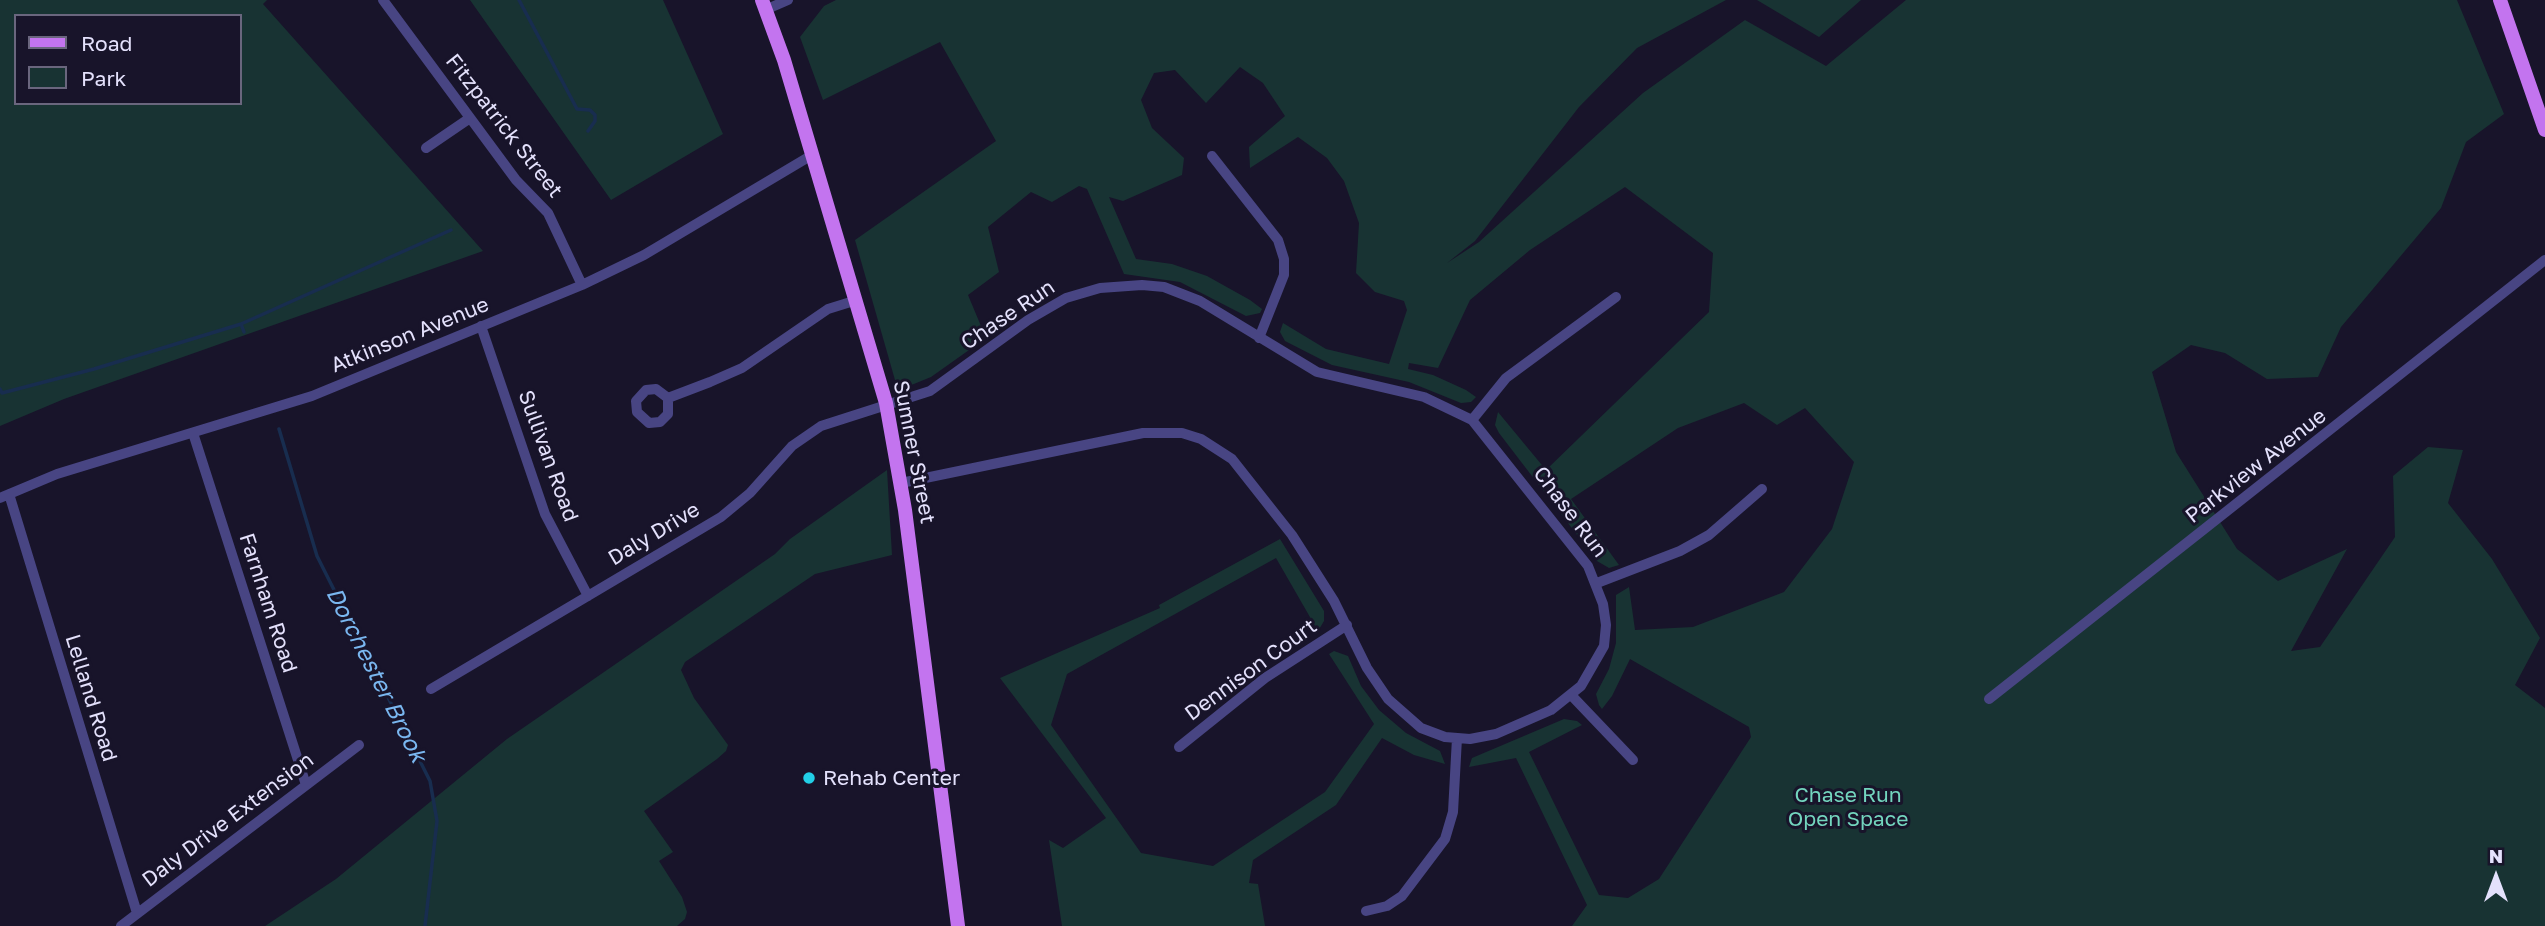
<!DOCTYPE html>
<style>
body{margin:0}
#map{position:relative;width:2545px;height:926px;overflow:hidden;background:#18142a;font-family:"Golos Text",sans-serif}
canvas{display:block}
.legend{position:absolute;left:14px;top:14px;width:228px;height:91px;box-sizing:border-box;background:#18142a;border:2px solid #6a667e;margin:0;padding:9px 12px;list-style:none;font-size:21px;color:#e4e1fc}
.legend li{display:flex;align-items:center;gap:14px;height:35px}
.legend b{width:35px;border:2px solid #6a667e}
.north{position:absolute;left:2461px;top:842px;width:70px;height:70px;-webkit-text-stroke:5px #18142a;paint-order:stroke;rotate:0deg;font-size:19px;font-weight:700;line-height:28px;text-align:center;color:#e4e1fc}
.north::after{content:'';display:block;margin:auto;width:24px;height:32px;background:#e4e1fc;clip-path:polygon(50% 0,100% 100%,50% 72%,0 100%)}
</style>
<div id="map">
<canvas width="2545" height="926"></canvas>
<ul class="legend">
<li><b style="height:9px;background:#c374ef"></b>Road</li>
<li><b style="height:19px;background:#183333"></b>Park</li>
</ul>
<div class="north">N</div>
</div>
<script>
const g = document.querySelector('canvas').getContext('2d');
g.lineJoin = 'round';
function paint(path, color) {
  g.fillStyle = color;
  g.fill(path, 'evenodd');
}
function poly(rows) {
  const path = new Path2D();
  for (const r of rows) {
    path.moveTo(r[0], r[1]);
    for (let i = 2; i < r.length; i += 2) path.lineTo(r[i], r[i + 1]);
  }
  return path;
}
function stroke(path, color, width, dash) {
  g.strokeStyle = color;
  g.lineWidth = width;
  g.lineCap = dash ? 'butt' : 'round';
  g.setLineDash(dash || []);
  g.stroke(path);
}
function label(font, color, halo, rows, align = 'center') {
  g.font = font + ' "Golos Text",sans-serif';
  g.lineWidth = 6;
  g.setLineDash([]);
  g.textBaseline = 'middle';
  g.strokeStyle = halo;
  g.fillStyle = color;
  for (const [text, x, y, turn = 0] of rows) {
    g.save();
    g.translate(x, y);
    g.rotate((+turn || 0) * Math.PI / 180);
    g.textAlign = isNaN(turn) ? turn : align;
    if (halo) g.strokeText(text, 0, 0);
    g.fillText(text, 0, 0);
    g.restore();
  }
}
paint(poly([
 [0,0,267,0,263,4,483,251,64,399,0,426],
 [16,16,240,16,240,103,16,103],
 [470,0,663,0,723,134,611,200],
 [836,0,1726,0,1637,48,1579,107,1475,241,1447,263,1479,242,1643,93,1745,20,1826,66,1906,0,2457,0,2504,114,2466,142,2441,208,2341,327,2318,377,2267,379,2225,353,2191,345,2152,372,2176,452,2237,549,2278,581,2347,549,2291,651,2320,647,2395,537,2393,476,2428,447,2463,450,2448,503,2492,559,2540,638,2515,685,2545,708,2545,926,1572,926,1587,905,1516,758,1469,767,1472,758,1564,719,1577,721,1582,725,1529,752,1599,895,1628,898,1659,879,1751,737,1749,727,1630,659,1612,696,1602,709,1599,705,1596,694,1609,669,1616,643,1616,595,1629,587,1635,630,1693,627,1784,592,1832,529,1854,462,1805,408,1777,425,1744,403,1678,428,1571,499,1619,565,1609,568,1597,561,1499,433,1495,425,1498,412,1546,470,1709,312,1713,253,1625,187,1530,250,1470,300,1438,368,1409,363,1408,369,1433,375,1466,390,1476,397,1471,402,1461,403,1409,382,1332,365,1285,341,1280,332,1283,323,1326,349,1389,364,1407,310,1404,301,1375,292,1356,273,1359,223,1344,181,1327,158,1298,137,1250,168,1249,147,1285,116,1263,83,1240,67,1206,103,1175,70,1154,73,1141,100,1152,128,1184,158,1182,175,1123,201,1109,197,1136,259,1172,264,1207,276,1250,300,1262,309,1260,313,1246,316,1180,282,1124,274,1087,189,1079,186,1052,202,1031,192,988,227,999,272,968,295,986,338,931,377,904,388,895,380,855,240,996,141,940,42,823,100,800,37,824,6],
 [1757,0,1861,0,1819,37],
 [887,470,892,555,815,574,685,662,681,670,694,698,728,745,726,751,717,759,644,811,673,852,659,861,682,897,687,912,685,919,677,926,265,926,336,879,507,739,775,554,790,539],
 [1280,539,1324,611,1324,621,1318,631,1276,558,1067,674,1051,725,1141,853,1213,866,1325,792,1374,724,1329,654,1334,651,1348,656,1361,686,1379,710,1406,733,1440,751,1445,764,1414,755,1382,738,1336,805,1253,860,1249,883,1258,884,1265,926,1062,926,1049,840,1063,848,1106,818,1000,678,1160,608,1159,605]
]), '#183333');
stroke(poly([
 [519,0,577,109,590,110,595,115,595,121,588,131],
 [241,324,451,230],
 [0,389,2,393,94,369,241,324,244,332],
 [279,429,317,556,430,781,437,821,425,926]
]), '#182d4f', 3.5);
stroke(poly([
 [383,0,516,180,548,213,582,285],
 [765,10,788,0],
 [426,148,470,118],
 [1212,156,1278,240,1284,259,1284,275,1259,338],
 [481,326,545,514,588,596],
 [668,398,668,414,660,422,649,423,637,412,636,401,646,390,656,389,668,398,710,382,742,368,828,309,857,300],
 [1472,420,1506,378,1616,297],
 [193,433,306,785],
 [9,494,137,913],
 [0,498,57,474,312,396,582,285,644,255,812,155],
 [1597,583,1680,551,1709,535,1762,489],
 [431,689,721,517,750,493,792,446,821,426,930,391,1028,320,1066,298,1100,288,1142,285,1164,287,1200,301,1317,372,1424,397,1472,420,1588,566,1603,604,1606,625,1604,646,1581,686,1551,710,1496,734,1470,739,1445,737,1421,728,1388,699,1367,668,1334,601,1292,535,1232,459,1201,439,1182,433,1143,433,901,483],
 [1572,696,1633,760],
 [1989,699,2545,260],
 [1179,747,1265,678,1347,625],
 [1366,911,1387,906,1402,896,1445,839,1453,812,1457,738],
 [121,926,359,745]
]), '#484583', 10);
stroke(poly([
 [762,0,784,60,886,403,905,510,958,926],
 [2500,0,2545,130]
]), '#c374ef', 14);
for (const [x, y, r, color] of [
 [809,778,7,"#22cfe6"]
]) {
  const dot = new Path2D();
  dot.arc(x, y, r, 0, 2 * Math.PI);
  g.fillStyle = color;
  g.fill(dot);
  stroke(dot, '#18142a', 2.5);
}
label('21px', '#e4e1fc', '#18142a', [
 ["Fitzpatrick Street",504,126,52],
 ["Chase Run",1008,315,-34],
 ["Atkinson Avenue",410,335,-22],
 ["Sumner Street",914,452,79],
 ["Sullivan Road",548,456,70],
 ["Parkview Avenue",2256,466,-38],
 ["Chase Run",1570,512,53],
 ["Daly Drive",654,534,-31],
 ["Farnham Road",268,603,72],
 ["Dennison Court",1251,670,-36],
 ["Lelland Road",91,698,73],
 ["Daly Drive Extension",228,820,-37]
]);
label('21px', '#e4e1fc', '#18142a', [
 ["Rehab Center",823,778]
], 'left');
label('21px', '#73d5be', '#18142a', [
 ["Chase Run",1848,795],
 ["Open Space",1848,819]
]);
label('italic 23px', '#7ab7f0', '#18142a', [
 ["Dorchester Brook",376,675,63]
]);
</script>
